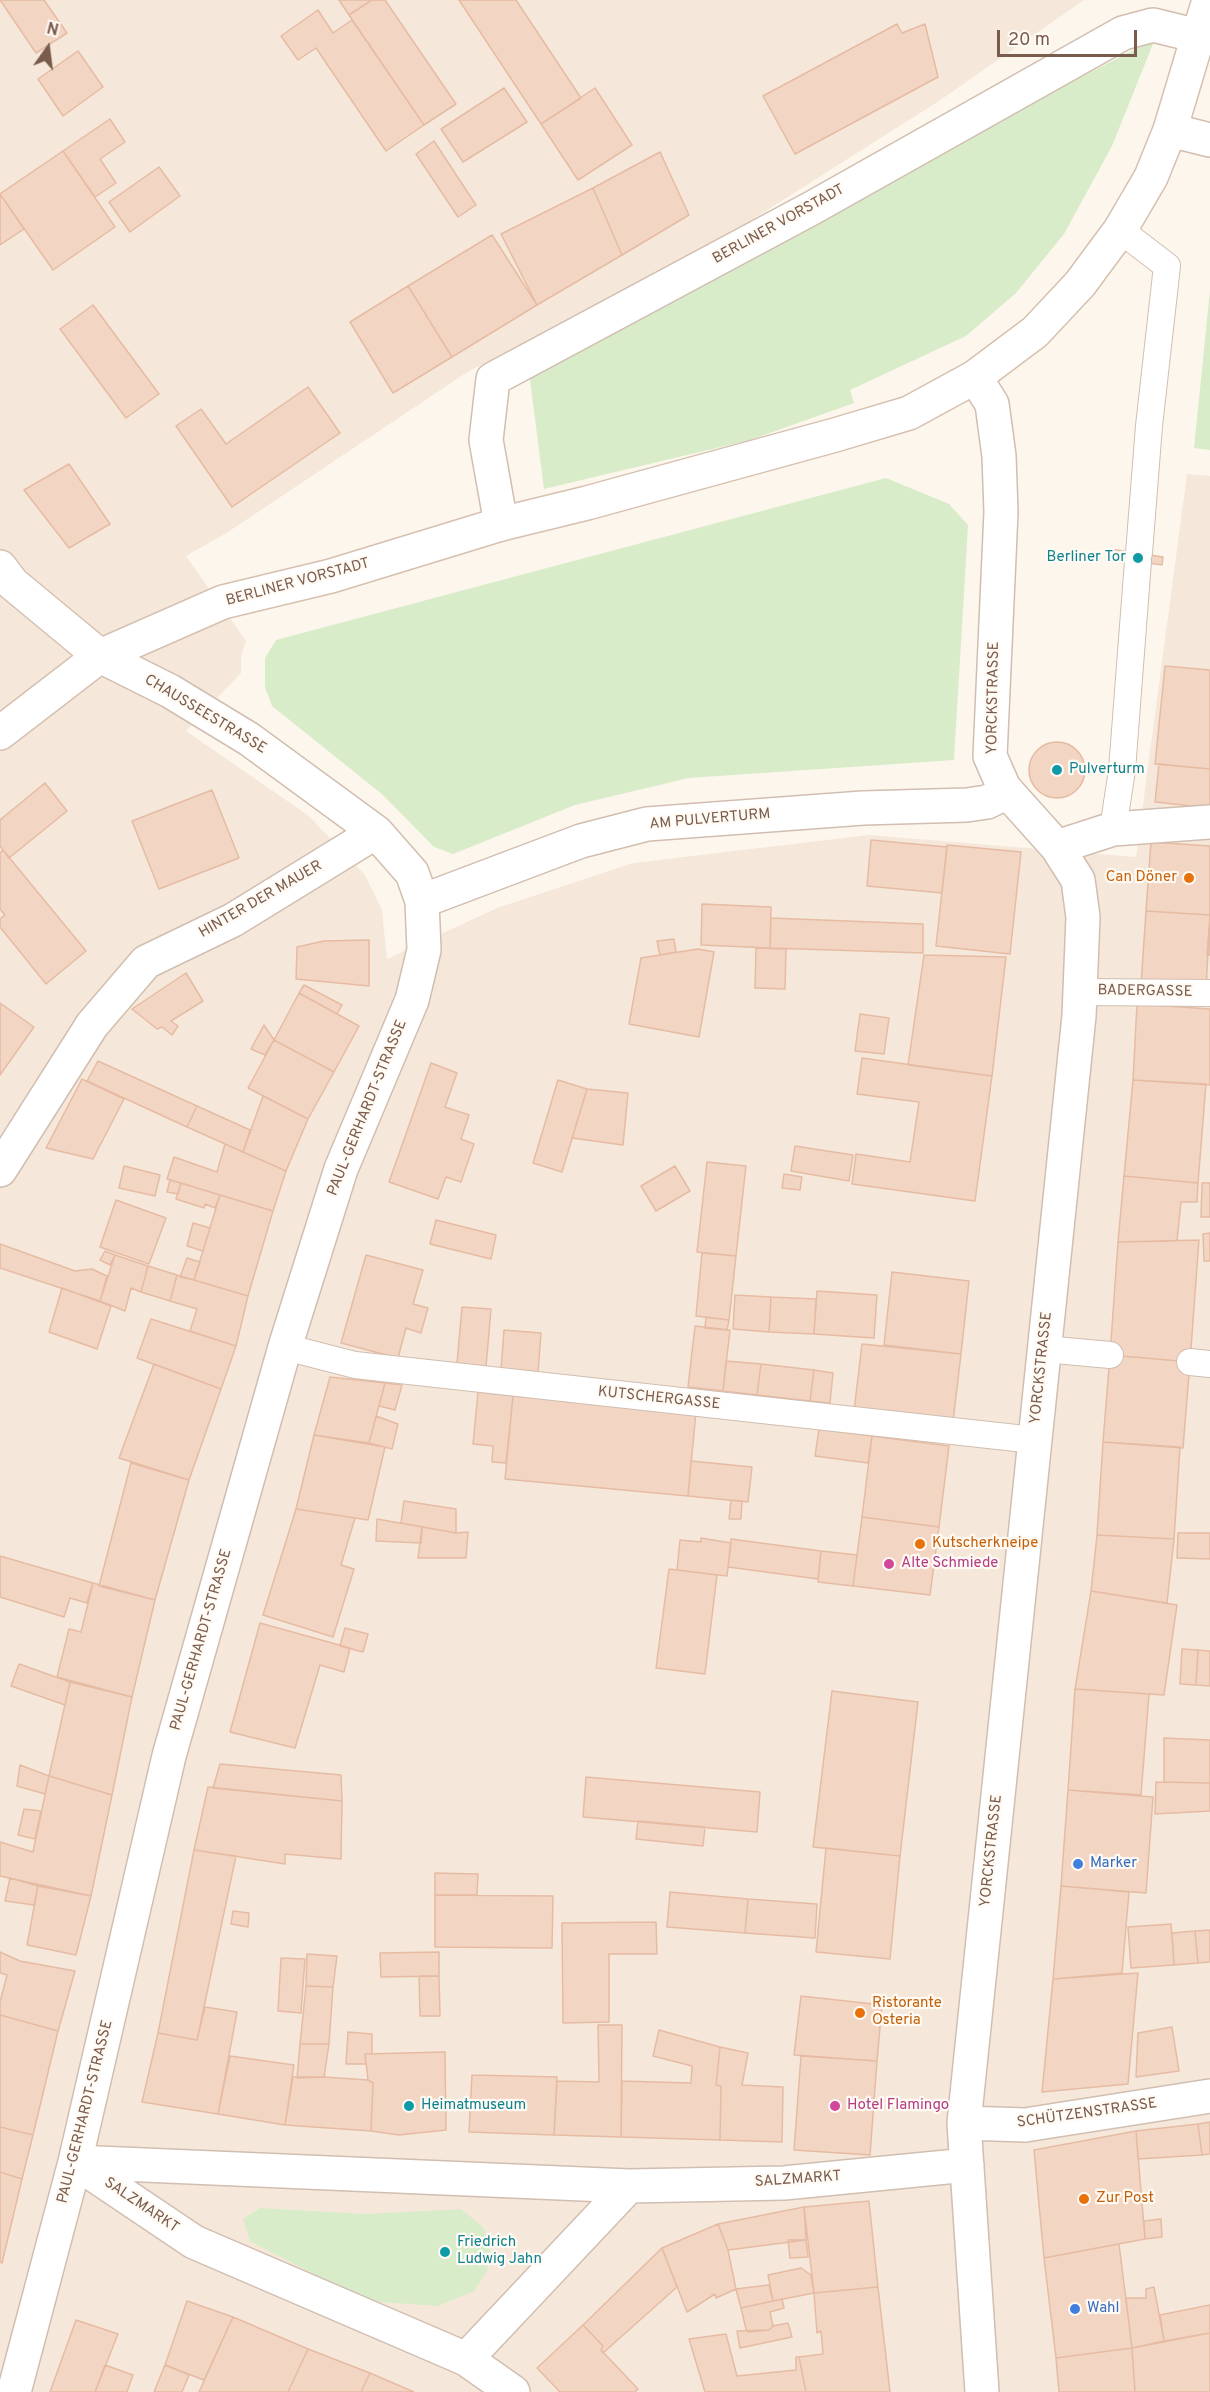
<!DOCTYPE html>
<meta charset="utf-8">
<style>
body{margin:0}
#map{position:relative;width:1210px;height:2392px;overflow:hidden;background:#fdf6ec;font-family:Overpass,sans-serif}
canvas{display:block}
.north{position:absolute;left:18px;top:18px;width:60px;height:60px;-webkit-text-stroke:4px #fffaf3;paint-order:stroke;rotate:14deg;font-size:16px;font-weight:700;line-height:24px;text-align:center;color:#7a5c4d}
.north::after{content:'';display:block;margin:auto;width:21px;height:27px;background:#7a5c4d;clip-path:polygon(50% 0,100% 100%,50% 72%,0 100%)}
.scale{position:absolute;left:997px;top:30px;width:140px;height:27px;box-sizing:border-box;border:3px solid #7a5c4d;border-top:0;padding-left:8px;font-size:18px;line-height:21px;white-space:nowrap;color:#7a5c4d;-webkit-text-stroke:4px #fffaf3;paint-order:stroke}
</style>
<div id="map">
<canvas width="1210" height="2392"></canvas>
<div class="north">N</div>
<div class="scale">20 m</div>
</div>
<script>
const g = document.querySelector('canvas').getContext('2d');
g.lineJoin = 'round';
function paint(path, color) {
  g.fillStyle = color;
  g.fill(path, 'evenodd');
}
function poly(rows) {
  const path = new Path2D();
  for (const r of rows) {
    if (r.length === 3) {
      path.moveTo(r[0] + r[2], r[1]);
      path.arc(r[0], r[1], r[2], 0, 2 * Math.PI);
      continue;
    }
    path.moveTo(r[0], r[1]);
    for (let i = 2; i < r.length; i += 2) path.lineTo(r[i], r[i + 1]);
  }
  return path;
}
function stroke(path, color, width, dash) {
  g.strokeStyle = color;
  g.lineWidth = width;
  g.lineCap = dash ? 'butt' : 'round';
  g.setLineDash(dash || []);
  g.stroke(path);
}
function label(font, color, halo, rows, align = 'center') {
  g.font = font + ' Overpass,sans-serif';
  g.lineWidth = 4.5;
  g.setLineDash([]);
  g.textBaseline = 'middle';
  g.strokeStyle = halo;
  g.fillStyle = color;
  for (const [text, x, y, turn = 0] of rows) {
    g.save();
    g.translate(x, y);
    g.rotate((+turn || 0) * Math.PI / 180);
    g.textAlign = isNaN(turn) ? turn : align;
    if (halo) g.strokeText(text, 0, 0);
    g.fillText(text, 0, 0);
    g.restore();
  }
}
paint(poly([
 [0,0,1084,0,939,101,687,261,469,371,228,532,186,556,246,641,241,656,241,673,186,731,309,816,365,875,382,910,387,959,497,908,633,863,869,835,1136,857,1187,474,1210,476,1210,2392,0,2392]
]), '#f5e8da');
paint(poly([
 [1155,39,1112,146,1064,234,1016,293,966,336,850,390,854,403,750,440,544,489,529,372,953,143],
 [1210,290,1210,450,1194,448],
 [886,478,949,504,968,525,954,760,689,778,575,805,453,854,434,847,383,795,272,706,265,687,265,658,276,640],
 [260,2208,366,2214,461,2209,483,2227,490,2246,487,2271,474,2291,438,2306,365,2301,250,2241,243,2219]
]), '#d8ecc9');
const building = poly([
 [0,0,44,0,67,33,36,53,0,0],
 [339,0,372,0,349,15,339,0],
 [372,0,385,0,456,104,424,125,349,15,372,0],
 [459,0,516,0,581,98,541,124,459,0],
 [318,10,333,33,352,20,424,125,386,151,316,48,298,60,281,36,318,10],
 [897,24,902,33,925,24,938,77,795,154,763,96,897,24],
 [78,51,103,87,63,116,38,79,78,51],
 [504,88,527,122,463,162,441,129,504,88],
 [595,88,632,145,578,180,541,124,595,88],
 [110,119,125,142,100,159,116,183,95,197,63,151,110,119],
 [434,141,476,205,458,217,416,154,434,141],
 [63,151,115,227,53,270,0,194,63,151],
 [660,152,689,215,622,255,593,188,660,152],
 [159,167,180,196,130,232,109,202,159,167],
 [593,188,622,255,537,305,501,234,593,188],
 [0,194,24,229,0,245,0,194],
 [492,235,537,305,452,357,408,286,492,235],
 [408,286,452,357,393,393,350,322,408,286],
 [93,305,159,394,126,418,60,329,93,305],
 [308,387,340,433,232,507,176,426,201,409,226,444,308,387],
 [69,464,110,524,69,548,24,490,69,464],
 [1110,549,1163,557,1162,565,1108,557,1110,549],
 [1165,666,1210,670,1210,769,1155,764,1165,666],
 [1057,770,28],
 [1159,764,1210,769,1210,808,1155,802,1159,764],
 [45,783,67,811,9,858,0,846,0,820,45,783],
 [212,790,239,858,159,889,132,821,212,790],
 [871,840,947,847,942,893,867,886,871,840],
 [1151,842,1210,846,1210,915,1146,911,1151,842],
 [947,845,1021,852,1010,954,936,946,947,845],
 [3,850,86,951,46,984,0,927,0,919,5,915,0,909,0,853,3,850],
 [702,904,771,907,770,948,701,945,702,904],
 [1146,911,1210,915,1206,989,1141,985,1146,911],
 [1210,916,1210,955,1207,955,1210,916],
 [771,918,923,924,923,953,770,948,771,918],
 [674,939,676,952,660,955,657,941,674,939],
 [369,940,369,986,296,979,297,947,324,941,369,940],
 [756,948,786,949,785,989,755,988,756,948],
 [698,949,714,952,699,1037,629,1024,641,958,698,949],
 [924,955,1006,957,992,1076,908,1065,924,955],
 [186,973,203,1001,171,1021,178,1026,172,1035,162,1027,157,1029,132,1009,186,973],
 [304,985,342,1005,337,1014,299,993,304,985],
 [299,993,359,1026,334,1072,274,1040,299,993],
 [0,1003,34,1027,0,1075,0,1003],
 [1137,1004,1210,1009,1210,1085,1133,1080,1137,1004],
 [860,1014,889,1018,884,1054,855,1051,860,1014],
 [264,1025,274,1040,265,1055,251,1049,264,1025],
 [274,1040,334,1072,308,1119,248,1088,274,1040],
 [862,1058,992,1076,975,1201,852,1184,856,1154,910,1162,919,1102,857,1094,862,1058],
 [98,1061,197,1106,187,1127,87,1081,98,1061],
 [431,1063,457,1073,445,1107,469,1115,461,1139,474,1144,461,1182,446,1177,438,1199,389,1182,431,1063],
 [82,1079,124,1099,93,1159,46,1148,82,1079],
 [558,1080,587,1089,562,1172,533,1163,558,1080],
 [1133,1080,1206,1084,1198,1183,1124,1176,1133,1080],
 [587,1089,628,1093,623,1145,572,1138,587,1089],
 [263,1096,308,1119,286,1171,243,1152,263,1096],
 [197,1106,250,1130,243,1152,187,1127,197,1106],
 [225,1144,286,1171,273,1211,167,1179,174,1157,217,1172,225,1144],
 [795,1146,853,1155,849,1181,791,1171,795,1146],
 [707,1162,746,1166,736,1256,697,1252,707,1162],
 [124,1166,160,1175,155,1196,119,1188,124,1166],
 [675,1166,690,1191,656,1211,641,1186,675,1166],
 [784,1174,802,1177,800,1190,782,1188,784,1174],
 [1124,1176,1198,1183,1197,1202,1181,1202,1177,1241,1118,1242,1124,1176],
 [170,1180,181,1183,178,1194,167,1192,170,1180],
 [181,1183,220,1195,215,1208,205,1204,204,1208,176,1199,181,1183],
 [1202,1183,1210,1183,1210,1217,1201,1217,1202,1183],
 [220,1195,273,1211,248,1296,194,1280,220,1195],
 [116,1200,166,1218,149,1264,100,1247,116,1200],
 [436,1220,496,1235,491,1259,430,1244,436,1220],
 [193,1223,210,1228,203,1251,187,1246,193,1223],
 [1210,1233,1210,1261,1204,1261,1203,1234,1210,1233],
 [1199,1240,1190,1362,1110,1355,1118,1242,1199,1240],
 [0,1244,75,1271,92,1269,107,1276,100,1301,0,1268,0,1244],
 [105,1251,115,1255,110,1265,100,1260,105,1251],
 [702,1253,736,1256,729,1320,696,1316,702,1253],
 [115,1255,148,1266,141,1292,131,1288,125,1311,100,1301,115,1255],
 [366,1255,423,1270,413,1304,428,1308,421,1333,406,1328,398,1358,341,1343,366,1255],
 [187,1258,200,1262,194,1280,180,1277,187,1258],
 [148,1266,177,1275,170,1301,141,1292,148,1266],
 [892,1272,969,1281,961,1354,884,1345,892,1272],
 [177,1275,248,1296,236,1346,190,1331,197,1309,170,1301,177,1275],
 [62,1288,111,1306,97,1349,49,1332,62,1288],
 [817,1291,877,1295,874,1338,814,1334,817,1291],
 [735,1295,771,1297,769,1332,733,1329,735,1295],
 [771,1297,816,1299,814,1334,769,1332,771,1297],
 [462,1307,491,1309,486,1367,457,1363,462,1307],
 [706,1317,729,1320,727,1330,705,1328,706,1317],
 [151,1319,236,1346,221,1389,137,1358,151,1319],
 [695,1326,730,1330,723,1391,688,1387,695,1326],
 [504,1330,541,1333,538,1372,501,1369,504,1330],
 [862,1344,961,1354,953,1422,854,1411,862,1344],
 [1110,1355,1190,1362,1183,1448,1103,1442,1110,1355],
 [726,1361,761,1364,757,1395,723,1391,726,1361],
 [154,1364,221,1389,189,1480,119,1458,154,1364],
 [761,1364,814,1370,810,1401,757,1395,761,1364],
 [814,1370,833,1373,830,1403,810,1401,814,1370],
 [330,1377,385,1383,369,1443,314,1435,330,1377],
 [385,1383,402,1385,395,1410,379,1406,385,1383],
 [478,1392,513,1396,506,1463,492,1462,493,1446,473,1444,478,1392],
 [513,1396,696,1412,688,1496,505,1479,513,1396],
 [376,1416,398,1424,392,1449,369,1443,376,1416],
 [819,1429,872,1436,868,1463,815,1456,819,1429],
 [314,1435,385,1447,368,1520,296,1509,314,1435],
 [872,1436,949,1446,939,1527,862,1517,872,1436],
 [1103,1442,1180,1447,1174,1539,1097,1535,1103,1442],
 [691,1461,752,1467,748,1502,688,1496,691,1461],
 [131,1463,189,1480,155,1600,99,1586,131,1463],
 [731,1500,742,1501,741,1519,729,1519,731,1500],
 [404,1501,456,1509,456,1533,401,1523,404,1501],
 [296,1509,355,1518,341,1565,354,1569,333,1637,263,1615,296,1509],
 [862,1517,939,1527,930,1595,853,1586,862,1517],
 [377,1519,422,1527,421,1543,376,1541,377,1519],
 [422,1527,456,1533,468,1532,466,1558,418,1558,422,1527],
 [1178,1533,1210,1533,1210,1559,1177,1558,1178,1533],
 [1097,1535,1174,1539,1167,1603,1091,1591,1097,1535],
 [701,1538,731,1543,727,1576,677,1570,680,1540,701,1542,701,1538],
 [731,1539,821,1551,818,1579,728,1567,731,1539],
 [821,1551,857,1555,853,1586,818,1582,821,1551],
 [0,1556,93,1583,87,1603,70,1598,64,1617,0,1597,0,1556],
 [669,1569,717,1575,705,1674,656,1668,669,1569],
 [93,1583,155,1600,132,1697,57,1677,69,1629,81,1632,93,1583],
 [1091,1591,1177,1605,1164,1695,1075,1689,1091,1591],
 [260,1623,350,1648,344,1672,320,1665,295,1748,230,1732,260,1623],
 [345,1628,368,1634,363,1652,340,1646,345,1628],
 [1182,1649,1198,1650,1196,1685,1180,1684,1182,1649],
 [1198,1650,1210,1651,1210,1686,1196,1685,1198,1650],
 [19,1664,70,1682,65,1705,11,1686,19,1664],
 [70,1682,132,1697,112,1795,49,1776,70,1682],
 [1075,1689,1149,1694,1141,1795,1068,1790,1075,1689],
 [832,1691,918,1702,900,1856,813,1847,832,1691],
 [1164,1738,1210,1740,1210,1783,1164,1782,1164,1738],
 [220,1764,341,1775,342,1801,213,1788,220,1764],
 [20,1765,49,1776,45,1794,17,1786,20,1765],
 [49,1776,112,1795,91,1896,0,1876,0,1842,33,1852,49,1776],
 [586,1777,760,1792,757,1832,583,1817,586,1777],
 [1156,1782,1210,1783,1210,1811,1155,1814,1156,1782],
 [208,1787,342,1801,341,1859,285,1854,285,1864,194,1850,208,1787],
 [1068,1790,1153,1797,1146,1893,1061,1886,1068,1790],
 [24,1809,41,1811,35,1839,18,1835,24,1809],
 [638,1821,705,1827,703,1846,636,1839,638,1821],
 [826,1848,900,1856,890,1959,816,1952,826,1848],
 [194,1850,236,1856,197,2040,158,2033,194,1850],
 [435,1873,478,1874,477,1895,435,1895,435,1873],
 [10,1878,38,1886,34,1905,5,1901,10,1878],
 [38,1886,91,1896,76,1955,27,1945,38,1886],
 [1061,1886,1129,1892,1122,1973,1053,1979,1061,1886],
 [670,1892,748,1899,745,1933,667,1927,670,1892],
 [435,1895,553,1896,552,1948,435,1947,435,1895],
 [748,1899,817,1904,815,1938,745,1933,748,1899],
 [233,1911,249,1913,248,1927,231,1924,233,1911],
 [656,1922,657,1954,609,1954,609,2022,563,2023,562,1923,656,1922],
 [1171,1924,1174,1965,1131,1968,1128,1927,1171,1924],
 [1210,1930,1210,1962,1198,1963,1195,1931,1210,1930],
 [1195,1931,1198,1963,1174,1965,1172,1933,1195,1931],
 [0,1952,20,1961,75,1971,58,2031,0,2015,0,2002,7,1975,0,1973,0,1952],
 [439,1952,439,1976,381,1977,380,1953,439,1952],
 [307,1954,337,1956,333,1987,306,1986,307,1954],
 [281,1958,305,1959,301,2013,278,2011,281,1958],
 [1138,1973,1128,2084,1042,2092,1053,1979,1138,1973],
 [419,1976,439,1976,440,2016,420,2016,419,1976],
 [306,1986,333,1987,329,2044,300,2044,306,1986],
 [801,1996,882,2005,877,2061,794,2055,801,1996],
 [205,2007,237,2012,218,2114,142,2102,158,2033,197,2040,205,2007],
 [0,2015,58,2031,33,2135,0,2127,0,2015],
 [598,2025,622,2025,621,2137,554,2135,557,2081,599,2082,598,2025],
 [1172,2027,1179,2071,1136,2077,1138,2033,1172,2027],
 [659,2030,720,2047,716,2085,721,2086,720,2140,621,2137,622,2081,691,2083,692,2066,653,2056,659,2030],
 [348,2032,372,2034,372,2054,365,2054,366,2064,346,2064,348,2032],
 [300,2044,329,2044,324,2077,297,2078,300,2044],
 [720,2047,748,2053,742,2085,783,2087,782,2142,720,2140,721,2086,716,2085,720,2047],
 [445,2052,446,2130,399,2135,371,2131,373,2083,368,2080,365,2054,445,2052],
 [230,2056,294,2065,285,2125,218,2114,230,2056],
 [801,2056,877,2061,870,2155,794,2150,801,2056],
 [472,2075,557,2077,554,2135,469,2132,472,2075],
 [293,2077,324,2077,368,2080,373,2083,371,2131,285,2125,293,2077],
 [1210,2122,1210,2154,1202,2155,1198,2124,1210,2122],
 [1198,2124,1202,2155,1138,2159,1136,2131,1198,2124],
 [0,2127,33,2135,22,2179,0,2172,0,2127],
 [1136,2131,1145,2239,1044,2258,1034,2150,1136,2131],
 [0,2172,22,2179,2,2263,0,2262,0,2172],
 [869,2201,878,2287,814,2293,804,2207,869,2201],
 [804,2207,806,2240,728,2250,718,2224,804,2207],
 [1161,2219,1162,2237,1145,2239,1144,2221,1161,2219],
 [718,2224,728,2250,736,2289,716,2298,715,2294,687,2312,662,2248,718,2224],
 [788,2240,806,2240,808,2257,790,2258,788,2240],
 [1119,2244,1132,2348,1056,2358,1044,2258,1119,2244],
 [662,2248,677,2287,603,2353,601,2350,603,2346,583,2325,662,2248],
 [801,2268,811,2275,814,2293,773,2301,768,2275,801,2268],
 [769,2285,773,2301,741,2308,736,2289,769,2285],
 [878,2287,890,2392,806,2392,799,2357,823,2354,821,2331,817,2333,814,2293,878,2287],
 [1154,2287,1164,2341,1132,2348,1126,2298,1146,2298,1146,2289,1154,2287],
 [782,2299,784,2308,770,2312,773,2326,769,2330,748,2332,746,2329,741,2308,782,2299],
 [187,2301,233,2317,204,2380,165,2365,187,2301],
 [1210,2305,1210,2333,1164,2341,1160,2315,1210,2305],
 [233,2317,308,2349,288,2392,199,2392,233,2317],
 [76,2320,118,2334,95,2392,50,2392,76,2320],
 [788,2323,792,2337,740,2348,737,2331,769,2330,773,2326,788,2323],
 [583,2325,603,2346,601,2350,638,2389,635,2392,560,2392,537,2368,583,2325],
 [1210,2333,1210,2392,1135,2392,1132,2348,1210,2333],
 [726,2334,737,2376,796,2370,796,2357,799,2357,806,2392,705,2392,689,2339,726,2334],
 [1132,2348,1135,2392,1059,2392,1056,2358,1132,2348],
 [308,2349,370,2373,361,2392,288,2392,308,2349],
 [105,2365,133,2375,127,2392,95,2392,105,2365],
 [165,2365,189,2375,182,2392,154,2392,165,2365],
 [370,2373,414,2392,361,2392,370,2373]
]);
paint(building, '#f3d5c3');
stroke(building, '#e6bba3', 1.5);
const lane = poly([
 [1120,230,1167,266,1149,426,1139,553],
 [1113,829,1122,770,1138,561],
 [1080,992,1210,993],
 [285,1347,355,1365,1034,1440],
 [1044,1349,1110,1355],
 [1190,1362,1210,1364]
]);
const street = poly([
 [1170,130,1210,140],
 [975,377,992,404,999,456,1001,512,990,756,1004,788,1057,847,1078,880,1083,917,1079,1016,964,2123,982,2392],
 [501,524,486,440,493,379,812,208,1123,33,1153,25,1198,36],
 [1057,847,1113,829,1210,822],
 [422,901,581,841,647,824,863,808,967,805,987,802,1008,792],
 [0,1170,92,1025,146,962,233,920,376,832],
 [964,2123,1025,2125,1210,2096],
 [75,2162,629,2186,784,2183,967,2165],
 [75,2162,194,2242,466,2359,513,2392],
 [466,2359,629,2186],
 [14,2392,75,2162,169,1756,285,1347,341,1169,412,1000,424,950,422,901,412,873,376,832,249,739,170,691,100,656]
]);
const secondary = poly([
 [0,567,12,583,100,656],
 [0,733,100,656,223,602,331,576,501,524,587,503,835,435,909,413,975,377,1035,332,1080,284,1120,230,1151,177,1170,130,1209,0]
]);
stroke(lane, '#d1beb0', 28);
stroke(street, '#d1beb0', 36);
stroke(secondary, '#d6c0b0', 36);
stroke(lane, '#fff', 26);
stroke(street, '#fff', 33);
stroke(secondary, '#fff', 33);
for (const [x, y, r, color] of [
 [1138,558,6,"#0f9aa8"],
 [1057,770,6,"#0f9aa8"],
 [1189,878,6,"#e8710a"],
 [920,1544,6,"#e8710a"],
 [889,1564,6,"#d1479c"],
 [1078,1864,6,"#3f7fe0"],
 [860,2013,6,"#e8710a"],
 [409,2106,6,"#0f9aa8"],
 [835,2106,6,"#d1479c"],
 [1084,2199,6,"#e8710a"],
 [445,2252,6,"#0f9aa8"],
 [1075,2309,6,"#3f7fe0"]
]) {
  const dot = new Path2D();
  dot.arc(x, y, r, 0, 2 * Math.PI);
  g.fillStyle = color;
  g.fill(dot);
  stroke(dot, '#fffaf3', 2);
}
label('15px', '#7a5c4d', '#fffaf3', [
 ["BERLINER VORSTADT",779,225,-29],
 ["BERLINER VORSTADT",298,583,-15],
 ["YORCKSTRASSE",994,698,-89],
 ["CHAUSSEESTRASSE",205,715,31],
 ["AM PULVERTURM",710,820,-5],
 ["HINTER DER MAUER",261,900,-30],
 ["BADERGASSE",1145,992,1],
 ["PAUL-GERHARDT-STRASSE",368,1108,-68],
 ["YORCKSTRASSE",1042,1368,-84],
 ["KUTSCHERGASSE",659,1399,6],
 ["PAUL-GERHARDT-STRASSE",202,1640,-74],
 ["YORCKSTRASSE",992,1851,-84],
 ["PAUL-GERHARDT-STRASSE",86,2112,-76],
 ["SCHÜTZENSTRASSE",1087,2114,-8],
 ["SALZMARKT",798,2180,-4],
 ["SALZMARKT",141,2206,34]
]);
label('15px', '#0d838f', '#fffaf3', [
 ["Berliner Tor",1126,558,"right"],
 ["Pulverturm",1069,770],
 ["Heimatmuseum",421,2106],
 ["Friedrich",457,2243],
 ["Ludwig Jahn",457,2260]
], 'left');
label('15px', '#c56008', '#fffaf3', [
 ["Can Döner",1177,878,"right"],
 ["Kutscherkneipe",932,1544],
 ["Ristorante",872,2004],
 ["Osteria",872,2021],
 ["Zur Post",1096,2199]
], 'left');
label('15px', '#b23c85', '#fffaf3', [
 ["Alte Schmiede",901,1564],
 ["Hotel Flamingo",847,2106]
], 'left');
label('15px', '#366cbe', '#fffaf3', [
 ["Marker",1090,1864],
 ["Wahl",1087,2309]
], 'left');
</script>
